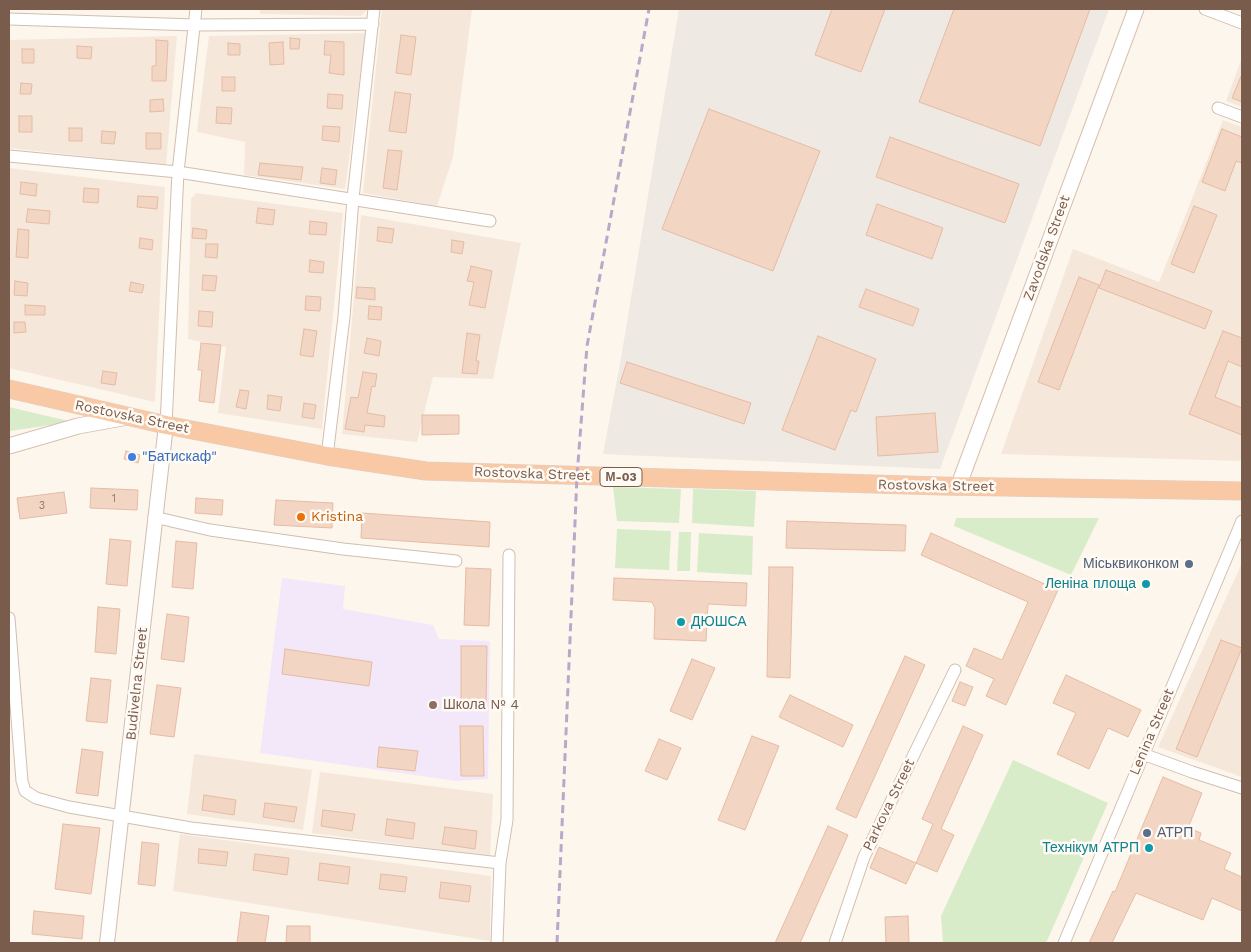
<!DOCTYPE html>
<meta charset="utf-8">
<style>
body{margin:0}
#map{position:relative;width:1251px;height:952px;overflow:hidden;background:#fdf6ec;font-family:"Work Sans",sans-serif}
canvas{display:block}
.frame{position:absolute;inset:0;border:10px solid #7a5c4d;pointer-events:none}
</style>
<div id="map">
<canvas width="1251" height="952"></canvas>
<div class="frame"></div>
</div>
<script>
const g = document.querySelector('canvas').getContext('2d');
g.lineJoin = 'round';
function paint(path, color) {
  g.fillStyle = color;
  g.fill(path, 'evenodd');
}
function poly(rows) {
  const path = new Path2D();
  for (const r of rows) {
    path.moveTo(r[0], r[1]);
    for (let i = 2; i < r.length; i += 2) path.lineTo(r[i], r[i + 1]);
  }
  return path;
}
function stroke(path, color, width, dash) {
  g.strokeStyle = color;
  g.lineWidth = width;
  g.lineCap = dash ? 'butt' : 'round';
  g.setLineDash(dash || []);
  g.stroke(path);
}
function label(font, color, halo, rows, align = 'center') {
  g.font = font + ' "Work Sans",sans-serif';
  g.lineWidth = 5;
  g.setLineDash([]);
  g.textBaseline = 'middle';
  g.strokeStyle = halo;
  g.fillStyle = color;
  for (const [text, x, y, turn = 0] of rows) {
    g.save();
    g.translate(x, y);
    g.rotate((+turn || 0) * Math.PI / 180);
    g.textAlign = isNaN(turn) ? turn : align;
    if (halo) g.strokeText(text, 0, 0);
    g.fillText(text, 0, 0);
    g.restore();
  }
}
paint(poly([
 [260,9,368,9,361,16,260,14],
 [382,9,472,9,453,157,437,206,363,193],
 [366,33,345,189,244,175,245,142,197,132,209,36],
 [177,36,166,165,9,148,9,40],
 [1242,58,1242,107,1226,101],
 [1223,120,1242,127,1242,461,1001,454,1073,249,1159,282],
 [9,168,165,187,155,402,9,368],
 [196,193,343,213,322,429,218,413,226,347,188,339,191,199],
 [361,215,521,243,493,379,433,377,417,442,342,434],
 [1242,563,1242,777,1158,747],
 [194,754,312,770,303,830,187,814],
 [320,772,493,794,490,856,312,833],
 [180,834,491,876,490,941,173,891]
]), '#f5e8da');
paint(poly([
 [679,9,1109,9,940,469,603,454,621,358]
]), '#efe9e4');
paint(poly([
 [282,578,345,586,343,609,433,625,439,639,490,641,488,779,456,781,260,753]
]), '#f3e8fa');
paint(poly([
 [9,407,73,422,9,431],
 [613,487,681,489,679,523,617,521],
 [693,489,756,491,754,527,692,523],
 [956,518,1099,518,1071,575,954,526],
 [617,529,671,531,669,570,615,568],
 [679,532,691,532,690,571,677,571],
 [699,533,753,536,752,575,697,572],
 [1013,760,1108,803,1046,943,943,943,941,916]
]), '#d8ecc9');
const building = poly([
 [832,9,885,9,861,72,815,55,832,9],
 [954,9,1090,9,1040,146,919,102,954,9],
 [401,35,416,37,411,75,396,73,401,35],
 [290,38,300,39,299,49,290,49,290,38],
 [156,40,168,41,166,81,152,81,152,66,156,66,156,40],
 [325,41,344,42,344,75,329,73,331,55,324,55,325,41],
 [283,42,284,64,270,65,269,43,283,42],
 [228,43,240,44,240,55,228,55,228,43],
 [77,46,92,47,91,59,77,58,77,46],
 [22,49,34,49,34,63,22,63,22,49],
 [1242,74,1242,102,1232,98,1242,74],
 [222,77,235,77,235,91,222,91,222,77],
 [21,83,32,84,31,94,20,94,21,83],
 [395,92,411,94,406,133,389,131,395,92],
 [328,94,343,95,342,109,327,108,328,94],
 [163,99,164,111,150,112,150,100,163,99],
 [217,107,232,108,231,124,216,123,217,107],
 [709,109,820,151,773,271,662,229,709,109],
 [19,116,32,116,32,132,19,132,19,116],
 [323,126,340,127,339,142,322,140,323,126],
 [69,128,82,128,82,141,69,141,69,128],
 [1222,129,1242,137,1242,163,1236,161,1225,191,1202,182,1222,129],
 [102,131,116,132,114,144,101,143,102,131],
 [146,133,161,133,161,149,146,149,146,133],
 [890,137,1019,184,1005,223,876,177,890,137],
 [388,150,402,151,397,190,383,188,388,150],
 [260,163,303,167,301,180,258,175,260,163],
 [322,168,337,170,335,185,320,183,322,168],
 [21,182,37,184,36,196,20,194,21,182],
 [84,188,99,189,98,203,83,202,84,188],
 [138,196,158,197,157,209,137,207,138,196],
 [877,204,943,228,932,259,866,235,877,204],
 [1194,206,1217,215,1194,273,1171,264,1194,206],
 [258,208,275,210,273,225,256,223,258,208],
 [28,209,50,211,49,224,26,222,28,209],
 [310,221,327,223,326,235,309,234,310,221],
 [378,227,394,229,392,243,377,241,378,227],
 [193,228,207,230,206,239,192,238,193,228],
 [18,229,29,230,28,258,16,257,18,229],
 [140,238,153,240,152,250,139,248,140,238],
 [452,240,464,242,462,254,451,252,452,240],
 [206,244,218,244,217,258,205,257,206,244],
 [310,260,324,262,323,273,309,272,310,260],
 [471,266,492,271,485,308,469,305,474,282,467,281,471,266],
 [1106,270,1212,311,1205,329,1099,288,1106,270],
 [203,275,217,276,215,291,202,290,203,275],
 [1079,277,1099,285,1059,390,1038,382,1079,277],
 [15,281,28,283,27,296,14,295,15,281],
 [131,282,144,285,142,293,129,291,131,282],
 [357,287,375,288,375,300,356,298,357,287],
 [866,289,919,309,913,326,859,307,866,289],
 [306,296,321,297,320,311,305,310,306,296],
 [25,305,45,306,45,315,25,315,25,305],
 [369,306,382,307,381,320,368,319,369,306],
 [199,311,213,312,212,327,198,326,199,311],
 [14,322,25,322,26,332,14,333,14,322],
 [304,329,317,331,313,357,300,355,304,329],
 [1223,331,1242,338,1242,367,1228,361,1215,397,1242,408,1242,435,1189,414,1223,331],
 [467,333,480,335,476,361,479,361,477,374,462,373,467,333],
 [818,336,876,359,856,412,851,410,835,450,782,430,818,336],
 [367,338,381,341,379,356,364,353,367,338],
 [201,343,221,345,214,403,199,401,202,370,198,370,201,343],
 [627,362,751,403,744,424,620,383,627,362],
 [103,371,117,373,115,385,101,383,103,371],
 [363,372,377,374,375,387,372,386,367,413,385,416,384,427,365,425,364,432,345,429,351,397,358,398,363,372],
 [240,390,249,391,246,409,236,407,240,390],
 [268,395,282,397,280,411,267,409,268,395],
 [304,403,316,405,314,419,302,417,304,403],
 [935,413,938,452,878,456,876,417,935,413],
 [422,415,459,415,459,434,422,435,422,415],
 [126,451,140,455,138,463,124,459,126,451],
 [91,488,138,490,137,510,90,508,91,488],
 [64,492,67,513,20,519,17,498,64,492],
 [196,498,223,500,222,515,195,513,196,498],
 [276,500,333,503,332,528,274,525,276,500],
 [362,513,490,522,489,547,361,538,362,513],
 [787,521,906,525,905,551,786,548,787,521],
 [931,533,1058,590,1006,705,986,696,994,679,966,666,974,648,1002,660,1028,602,921,555,931,533],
 [110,539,131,541,127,586,106,584,110,539],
 [176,541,197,543,193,589,172,587,176,541],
 [769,567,793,567,790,678,767,677,769,567],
 [466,568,491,569,489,626,464,625,466,568],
 [614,578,747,583,746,606,708,604,706,641,654,639,655,608,652,602,613,600,614,578],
 [98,607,120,609,116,654,95,652,98,607],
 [167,614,189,617,184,662,161,659,167,614],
 [1221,640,1242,648,1197,757,1176,749,1221,640],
 [461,646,487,646,486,708,461,708,461,646],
 [285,649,372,662,369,686,282,674,285,649],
 [905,656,925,665,856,818,836,809,905,656],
 [692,659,715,668,692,720,670,711,692,659],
 [1066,675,1141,710,1128,737,1108,728,1089,769,1057,754,1076,713,1053,703,1066,675],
 [91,678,111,680,107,723,86,721,91,678],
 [960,682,973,687,965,706,952,701,960,682],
 [157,685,181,688,174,737,150,734,157,685],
 [790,695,853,725,843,747,779,717,790,695],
 [460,726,483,726,484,776,461,776,460,726],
 [963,726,983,735,941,829,954,835,937,872,916,863,906,884,870,868,879,847,916,863,933,824,922,819,963,726],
 [752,736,779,746,745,830,718,820,752,736],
 [659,739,681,748,667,780,645,771,659,739],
 [379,747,418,751,415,771,377,767,379,747],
 [82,749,103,752,98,796,76,793,82,749],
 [1163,777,1202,793,1188,828,1201,833,1199,840,1231,853,1224,869,1242,877,1242,911,1212,898,1203,920,1136,893,1112,943,1089,943,1113,891,1115,892,1163,777],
 [204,795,236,800,234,815,202,810,204,795],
 [265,803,297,807,294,822,263,817,265,803],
 [323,810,355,814,352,831,321,826,323,810],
 [387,819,415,823,413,839,385,835,387,819],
 [63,824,100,828,91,894,55,889,63,824],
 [828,826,848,835,800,943,775,943,828,826],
 [445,827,477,831,475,849,442,844,445,827],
 [142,842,159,844,155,886,138,884,142,842],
 [199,849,228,852,226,866,198,863,199,849],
 [255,854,289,858,287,875,253,870,255,854],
 [320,863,350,867,348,884,318,880,320,863],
 [381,874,407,877,405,892,379,889,381,874],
 [441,882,471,886,469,902,439,898,441,882],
 [34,911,84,916,82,939,32,934,34,911],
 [241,912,269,916,265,943,237,943,241,912],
 [908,916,909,943,886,943,885,917,908,916],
 [287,926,310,926,310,943,286,943,287,926]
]);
paint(building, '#f3d5c3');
stroke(building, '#e6bba3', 1);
const minor = poly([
 [1205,9,1242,23],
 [9,19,195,25,373,24],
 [1218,108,1242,117],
 [9,156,178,172,490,221],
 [166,425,178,172,196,9],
 [327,456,344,317,353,198,374,9],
 [154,517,210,530,343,549,456,561],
 [9,618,22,781,25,791,36,798,69,807,191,828,500,863,507,820,509,555],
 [1143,754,1192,772,1242,788],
 [497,943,500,863],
 [835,943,864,857,955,670],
 [1064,943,1242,521]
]);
const tertiary = poly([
 [107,943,166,425]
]);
const secondary = poly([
 [9,446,78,426,128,417],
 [958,487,1136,9]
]);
const trunk = poly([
 [9,389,166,425,327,456,426,471,942,486,1242,491]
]);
stroke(minor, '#d1beb0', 13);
stroke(tertiary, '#d1beb0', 16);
stroke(secondary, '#d6c0b0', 17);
stroke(trunk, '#dad1cd', 19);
stroke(minor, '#fff', 11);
stroke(tertiary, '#fff', 14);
stroke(secondary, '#fff', 15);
stroke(trunk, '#f9c8a4', 18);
stroke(poly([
 [557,943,577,476,587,346,649,9]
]), '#b9a8c9', 3, [8, 5]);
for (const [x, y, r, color] of [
 [132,457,5,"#3f7fe0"],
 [301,517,5,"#e8710a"],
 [1189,564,5,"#5c6f8a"],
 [1146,584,5,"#0f9aa8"],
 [681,622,5,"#0f9aa8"],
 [433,705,5,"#8d6e63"],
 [1147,833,5,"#5c6f8a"],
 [1149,848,5,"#0f9aa8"]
]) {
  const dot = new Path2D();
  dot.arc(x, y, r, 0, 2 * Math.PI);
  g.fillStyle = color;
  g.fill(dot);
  stroke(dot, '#fffaf3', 2);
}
label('11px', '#987a6a', null, [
 ["1",114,499],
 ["3",42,506]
]);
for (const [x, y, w] of [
 [621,477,42]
]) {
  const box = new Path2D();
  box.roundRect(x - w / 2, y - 9.5, w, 19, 4);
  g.fillStyle = '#fffaf3';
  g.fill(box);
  stroke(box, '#7a5c4d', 1);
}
label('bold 12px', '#7a5c4d', null, [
 ["М-03",621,477]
]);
label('14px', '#7a5c4d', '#fffaf3', [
 ["Zavodska Street",1047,248,-70],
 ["Rostovska Street",132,417,12],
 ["Rostovska Street",532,474,2],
 ["Rostovska Street",936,486,1],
 ["Budivelna Street",137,684,-84],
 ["Lenina Street",1152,732,-67],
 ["Parkova Street",889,805,-64]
]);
label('14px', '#366cbe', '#fffaf3', [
 ["\"Батискаф\"",142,457]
], 'left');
label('14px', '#c56008', '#fffaf3', [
 ["Kristina",311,517]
], 'left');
label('14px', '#4e5e75', '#fffaf3', [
 ["Міськвиконком",1179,564],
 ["АТРП",1157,833,"left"]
], 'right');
label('14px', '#0d838f', '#fffaf3', [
 ["Леніна площа",1136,584],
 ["ДЮШСА",691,622,"left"],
 ["Технікум АТРП",1139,848]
], 'right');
label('14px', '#785e54', '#fffaf3', [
 ["Школа № 4",443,705]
], 'left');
</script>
